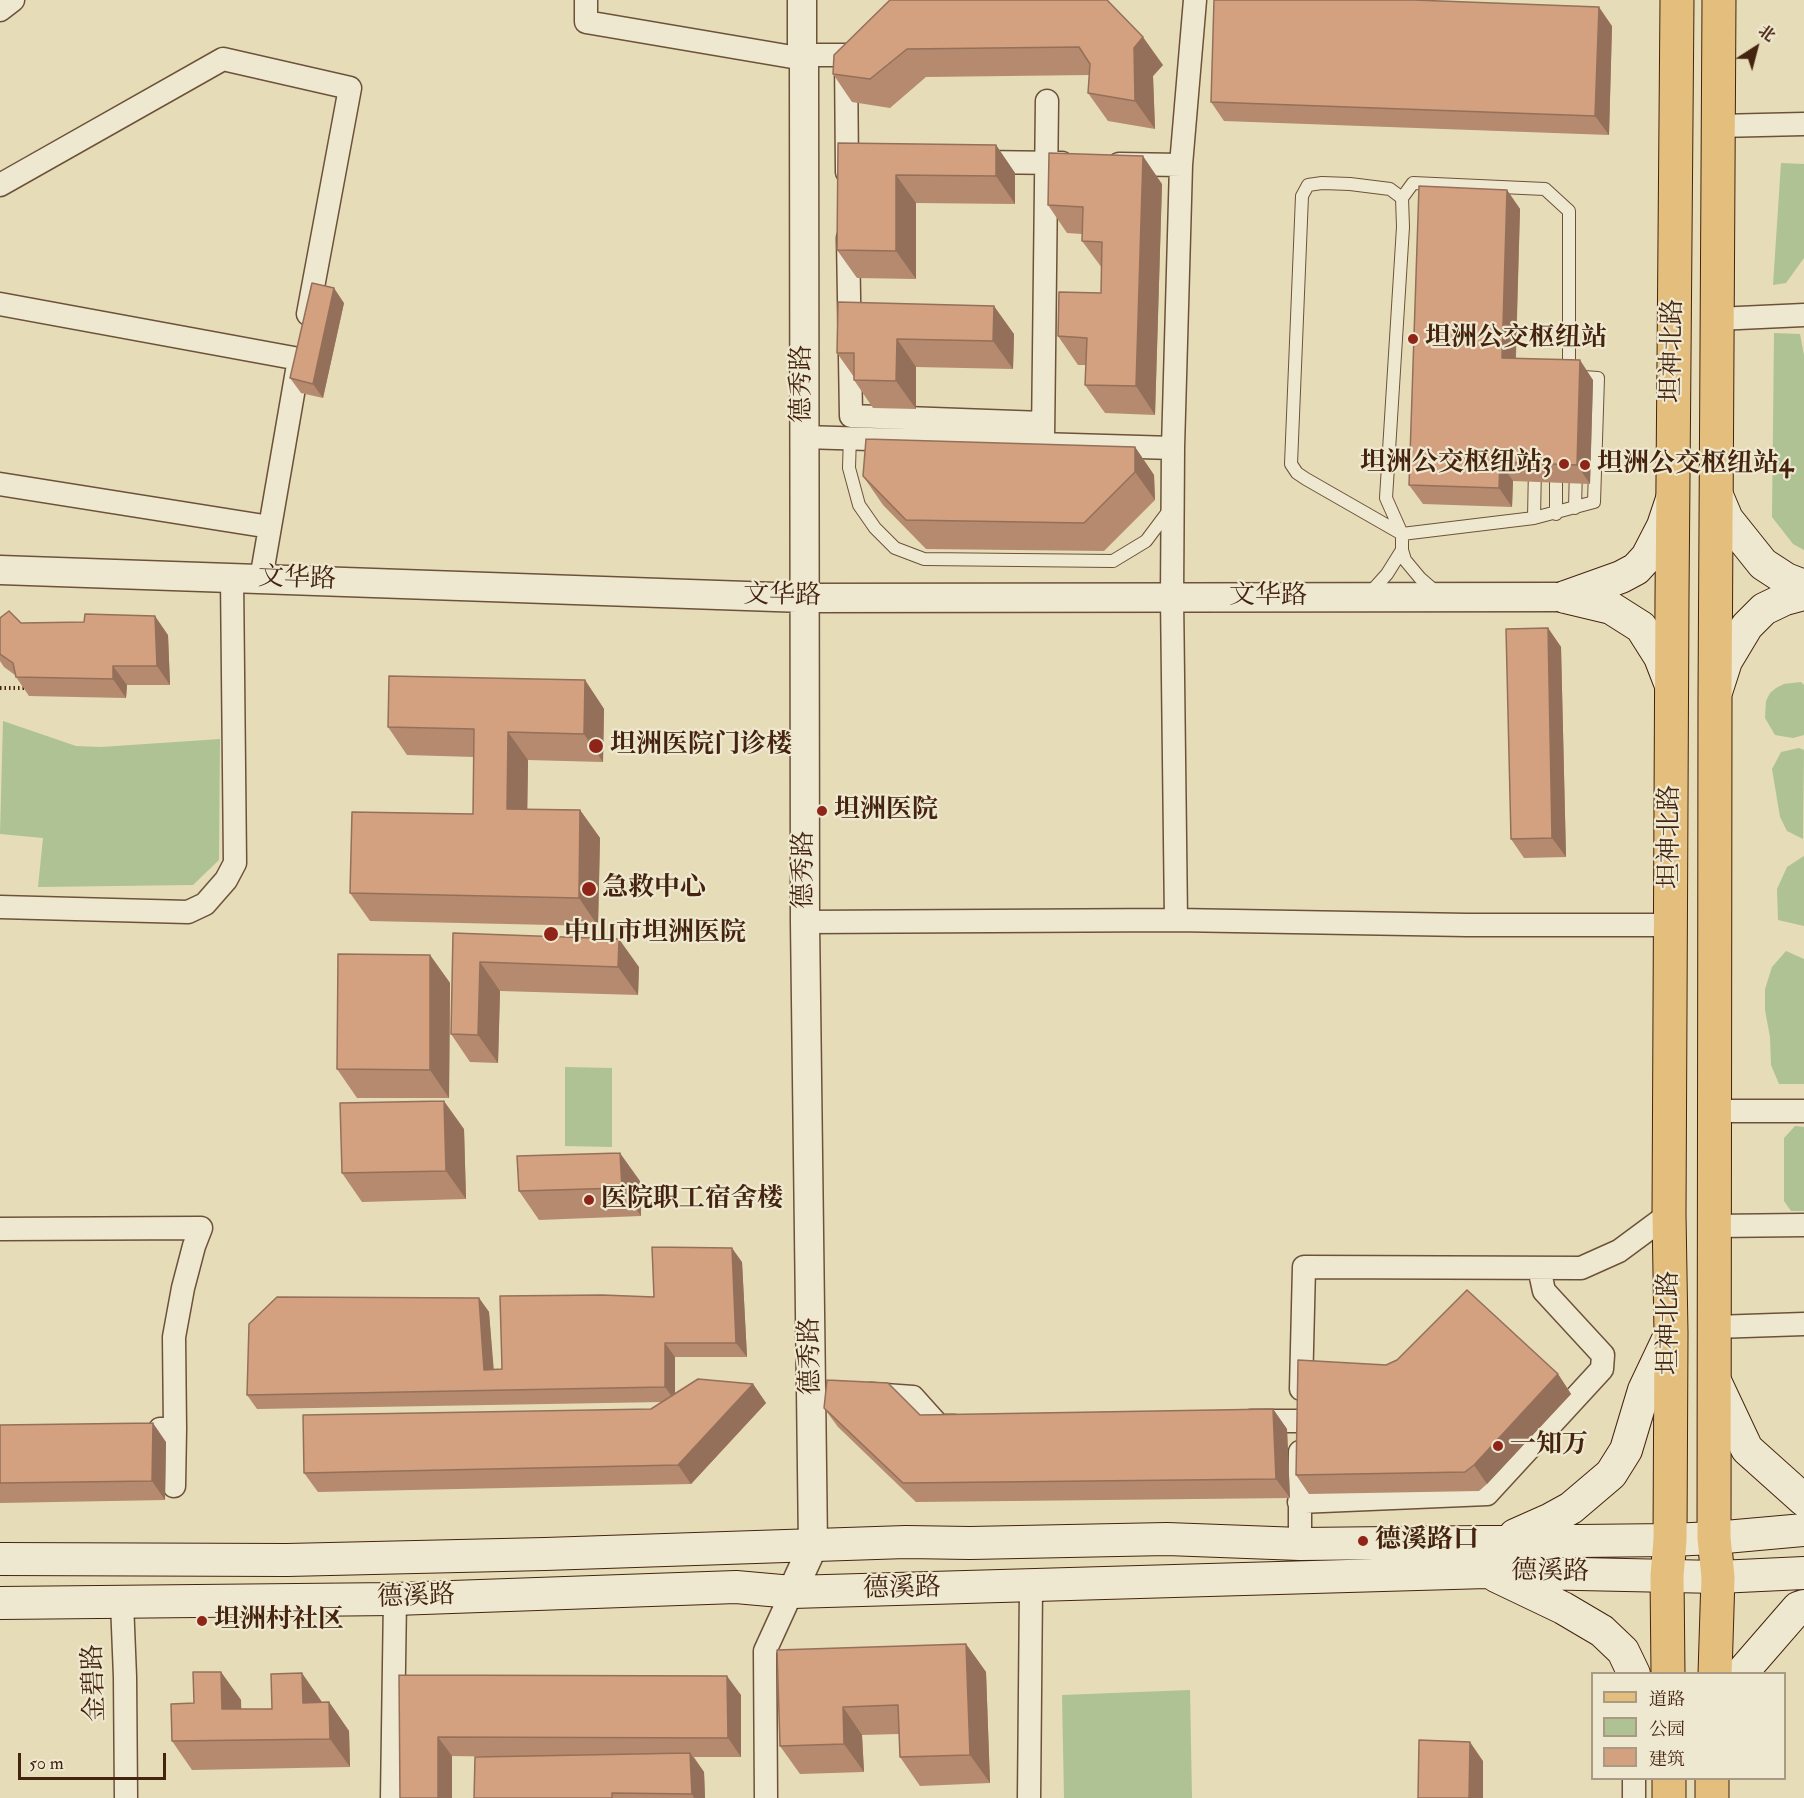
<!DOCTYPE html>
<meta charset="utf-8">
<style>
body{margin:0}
#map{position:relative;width:1804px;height:1798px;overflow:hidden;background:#e6dcb8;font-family:"IM FELL Double Pica","Noto Serif SC",serif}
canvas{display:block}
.legend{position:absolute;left:1591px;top:1672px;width:195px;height:108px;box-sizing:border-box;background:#efe8d1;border:2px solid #ab9a83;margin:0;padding:8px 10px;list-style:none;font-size:18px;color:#45240f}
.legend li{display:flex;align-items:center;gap:12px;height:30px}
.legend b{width:30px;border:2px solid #ab9a83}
.north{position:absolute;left:1726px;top:18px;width:60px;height:60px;-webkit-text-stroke:4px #efe8d1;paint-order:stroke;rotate:36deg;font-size:16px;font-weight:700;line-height:24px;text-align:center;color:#45240f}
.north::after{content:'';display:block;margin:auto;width:21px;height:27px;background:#45240f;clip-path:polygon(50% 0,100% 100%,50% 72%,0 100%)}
.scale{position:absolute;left:18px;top:1753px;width:148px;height:27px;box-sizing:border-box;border:3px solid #45240f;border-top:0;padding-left:8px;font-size:18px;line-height:21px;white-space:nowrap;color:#45240f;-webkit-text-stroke:4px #efe8d1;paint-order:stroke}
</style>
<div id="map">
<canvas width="1804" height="1798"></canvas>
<ul class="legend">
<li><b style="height:8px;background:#e3be7c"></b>道路</li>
<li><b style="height:16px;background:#aec294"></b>公园</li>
<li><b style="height:16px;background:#d3a080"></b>建筑</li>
</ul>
<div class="north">北</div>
<div class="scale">50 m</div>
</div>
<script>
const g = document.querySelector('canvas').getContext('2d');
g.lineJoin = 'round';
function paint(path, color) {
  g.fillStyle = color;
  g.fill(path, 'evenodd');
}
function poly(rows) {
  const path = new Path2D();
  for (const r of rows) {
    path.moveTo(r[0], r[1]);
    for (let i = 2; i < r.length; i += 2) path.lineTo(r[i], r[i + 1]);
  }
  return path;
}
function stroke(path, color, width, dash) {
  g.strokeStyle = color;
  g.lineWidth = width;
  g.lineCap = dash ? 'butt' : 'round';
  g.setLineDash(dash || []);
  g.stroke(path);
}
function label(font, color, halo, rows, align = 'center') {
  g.font = font + ' "IM FELL Double Pica","Noto Serif SC",serif';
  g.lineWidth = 4.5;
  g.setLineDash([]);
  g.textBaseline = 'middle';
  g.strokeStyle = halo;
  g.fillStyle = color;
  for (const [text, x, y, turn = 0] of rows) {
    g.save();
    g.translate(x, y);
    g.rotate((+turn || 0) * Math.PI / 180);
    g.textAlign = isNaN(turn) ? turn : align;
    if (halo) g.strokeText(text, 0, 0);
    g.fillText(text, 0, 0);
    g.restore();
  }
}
paint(poly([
 [1781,163,1804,164,1804,258,1786,283,1773,285],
 [1774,333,1800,334,1804,355,1804,550,1793,544,1772,517],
 [1801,682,1804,685,1804,735,1793,738,1775,735,1765,718,1766,701,1770,693,1776,688,1784,684],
 [3,721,76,746,101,747,220,739,219,860,193,885,38,887,43,838,0,834],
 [1799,748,1804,750,1803,839,1787,831,1780,817,1772,769,1781,752],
 [1804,856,1804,926,1778,920,1777,889,1787,867],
 [1786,951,1804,959,1804,1084,1779,1084,1771,1065,1770,1037,1765,1010,1765,989,1772,967],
 [565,1067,612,1068,612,1147,565,1146],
 [1795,1126,1804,1127,1804,1211,1791,1211,1784,1201,1784,1138],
 [1190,1690,1192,1798,1064,1798,1062,1695]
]), '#aec294');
const service = poly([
 [1402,198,1413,183,1545,189,1569,211,1569,376,1598,378,1594,502,1534,518,1402,534,1306,479,1297,473,1291,464,1302,196,1308,185,1322,183,1350,184,1390,189,1402,198,1403,227,1386,498,1402,534,1402,550,1405,560,1420,578,1436,592],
 [850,435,849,468,859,505,875,528,895,548,924,559,1113,561,1146,541,1170,509],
 [1556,467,1556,514],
 [1575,508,1576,468],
 [1534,518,1535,467],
 [1369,594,1387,574,1402,550]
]);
const minor = poly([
 [586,0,586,22,804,59],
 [0,10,13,0],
 [802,55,846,55,847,172],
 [1718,126,1804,124],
 [978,162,1062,163],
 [1119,164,1181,165],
 [0,185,223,59,350,88,308,314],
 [848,238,851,416,1043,423],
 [0,304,299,359,261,579],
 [1717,319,1804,315],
 [803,437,1173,448],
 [1043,438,1047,101],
 [0,484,270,527],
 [0,907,188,912,205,904,226,880,235,863,232,578],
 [1176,920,1172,597,1173,448,1181,165,1195,0],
 [805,922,1176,920,1467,925,1671,925],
 [1715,1111,1804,1111],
 [1715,1226,1804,1225],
 [0,1229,201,1228,194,1246,183,1288,174,1337,175,1429],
 [1715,1327,1804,1324],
 [1301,1389,1304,1267,1581,1268,1619,1251,1669,1214],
 [870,1394,913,1397,939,1426,954,1426],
 [1251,1421,1301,1421],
 [160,1429,175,1429,174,1486],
 [1299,1502,1487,1494,1602,1369,1603,1355,1544,1291,1539,1268],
 [1300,1544,1300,1452],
 [122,1602,125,1677,126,1798],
 [392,1798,395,1599],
 [766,1798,765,1651,792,1592],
 [1029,1798,1031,1587],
 [1634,1798,1634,1778]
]);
const tertiary = poly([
 [0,570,804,598,1565,597],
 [792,1592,813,1546,805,922,804,59,802,55,802,0]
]);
const secondary = poly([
 [1716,493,1727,519,1763,564,1786,579,1804,586],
 [1565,597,1621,577,1636,569,1647,557,1663,526,1672,499],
 [1565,597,1611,608,1641,627,1660,657,1672,688],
 [1717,689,1726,661,1747,626,1764,609,1785,599,1804,594],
 [1715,1381,1747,1449,1804,1500],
 [1515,1535,1551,1519,1571,1508,1611,1474,1626,1450,1644,1390,1671,1333],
 [0,1559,287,1560,545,1554,906,1542,970,1543,1167,1539,1300,1544,1670,1540,1714,1538,1804,1530],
 [1496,1576,1563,1608,1602,1631,1623,1651,1634,1674],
 [0,1603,395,1599,736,1587,792,1592,1487,1572,1718,1577,1804,1573],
 [1744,1674,1745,1669,1798,1608,1804,1606]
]);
const primary = poly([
 [1668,1674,1667,1576,1670,1540,1671,1333,1669,1214,1672,597,1677,0],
 [1715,1674,1718,1577,1714,1538,1715,699,1719,0],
 [1669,1778,1669,1798],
 [1712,1798,1712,1778]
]);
stroke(service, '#6d5239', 14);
stroke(minor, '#6d5239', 25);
stroke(tertiary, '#6d5239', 31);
stroke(secondary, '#45240f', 34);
stroke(primary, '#45240f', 35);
stroke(poly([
 [0,688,28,688]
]), '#45240f', 4, [1.5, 3]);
stroke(service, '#efe8d1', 12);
stroke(minor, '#efe8d1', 22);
stroke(tertiary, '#efe8d1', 28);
stroke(secondary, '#efe8d1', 32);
stroke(primary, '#e3be7c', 33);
paint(poly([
 [890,0,1163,65,1153,76,1155,129,1108,121,1088,93,1089,75,926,77,890,108,852,102,833,74],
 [1612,26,1609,135,1224,121,1211,102],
 [838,143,996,145,1015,173,1015,204,916,203,916,279,857,278,837,250],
 [1162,184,1155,415,1105,413,1085,385,1086,365,1078,365,1058,336,1101,293,1102,268,1082,241,1082,234,1067,233,1048,205],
 [1507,190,1520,209,1516,358,1593,380,1590,484,1513,481,1512,507,1423,504,1409,485],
 [838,302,1014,334,1013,369,916,367,916,409,873,408,854,380,854,377,837,353],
 [344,303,323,398,301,393,290,378],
 [1135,447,1154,475,1155,500,1104,551,926,549,883,505,863,476],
 [0,618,21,623,168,635,170,685,127,685,126,698,29,696,16,677,15,675,4,667,0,661],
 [1548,628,1561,647,1566,857,1524,858,1511,839],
 [585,680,604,709,603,762,528,760,527,809,580,810,600,838,598,926,370,921,350,893,473,814,474,757,407,755,388,727],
 [453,933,639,967,638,995,500,991,498,1063,470,1062,451,1034],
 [430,955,450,983,449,1098,357,1098,337,1069],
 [464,1129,466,1199,362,1202,342,1173],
 [640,1181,641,1216,539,1220,519,1191],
 [742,1262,747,1357,675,1357,675,1394,753,1384,766,1403,691,1484,318,1492,304,1473,651,1409,663,1402,257,1409,247,1395,479,1298,489,1312,493,1369,502,1369,654,1297],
 [1386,1365,1558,1374,1571,1394,1487,1484,1479,1491,1309,1494,1296,1475],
 [824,1408,920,1415,1273,1409,1287,1429,1290,1498,916,1502,838,1427],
 [0,1425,166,1442,165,1500,0,1503],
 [966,1644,986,1672,990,1783,920,1786,900,1757,899,1734,862,1735,864,1772,800,1774,780,1746,777,1650],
 [221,1672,241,1700,241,1709,272,1709,322,1702,322,1703,329,1702,349,1731,350,1767,192,1770,172,1741,194,1703],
 [399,1675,741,1695,741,1757,694,1757,704,1772,705,1798,474,1798,513,1757,452,1756,452,1798,400,1798]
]), '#b58a6e');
paint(poly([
 [1599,7,1612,26,1609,135,1595,116],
 [1143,37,1163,65,1153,76,1155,129,1135,101,1134,48],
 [996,145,1015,173,1015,204,996,176],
 [1143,156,1162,184,1155,415,1136,386],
 [896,175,916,203,916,279,896,251],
 [1507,190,1520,209,1515,377,1502,358],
 [334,288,344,303,323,398,313,384],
 [994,306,1014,334,1013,369,993,341],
 [897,339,916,367,916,409,896,381],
 [1580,360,1593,380,1590,484,1577,465],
 [1135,447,1154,475,1155,500,1135,472],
 [1500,462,1513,481,1512,507,1499,488],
 [155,616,168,635,170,685,157,666],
 [1548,628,1561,647,1566,857,1552,838],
 [113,666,127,685,126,698,113,679],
 [585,680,604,709,603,762,584,734],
 [508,732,528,760,527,837,507,809],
 [580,810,600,838,598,926,579,898],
 [619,939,639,967,638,995,618,967],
 [430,955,450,983,449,1098,430,1070],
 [480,962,500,991,498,1063,478,1035],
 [444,1101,464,1129,466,1199,446,1171],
 [620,1153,640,1181,641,1216,622,1188],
 [732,1248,742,1262,747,1357,736,1343],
 [479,1298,489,1312,495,1384,484,1370],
 [665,1343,675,1357,675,1401,665,1387],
 [1558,1374,1571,1394,1487,1484,1474,1465],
 [753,1384,766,1403,691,1484,678,1465],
 [1273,1409,1287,1429,1290,1498,1276,1479],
 [153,1423,166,1442,165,1500,152,1481],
 [966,1644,986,1672,990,1783,970,1755],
 [221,1672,241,1700,242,1738,222,1709],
 [302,1673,322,1702,323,1731,303,1703],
 [727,1676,741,1695,741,1757,728,1738],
 [329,1702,349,1731,350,1767,330,1739],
 [843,1707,862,1735,864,1772,844,1744],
 [438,1737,452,1756,452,1798,438,1798],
 [1470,1742,1483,1761,1483,1798,1469,1798],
 [690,1753,704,1772,705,1798,694,1798,692,1794]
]), '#94705a');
const building = poly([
 [890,0,1107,0,1143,37,1134,48,1135,101,1088,93,1090,64,1079,47,907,49,870,79,833,74,834,55,890,0],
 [1214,0,1414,0,1599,7,1595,116,1211,102,1214,0],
 [838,143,996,145,996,176,896,175,896,251,837,250,838,143],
 [1049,153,1143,156,1136,386,1085,385,1087,338,1058,336,1059,292,1101,293,1102,242,1082,241,1083,207,1048,205,1049,153],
 [1419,186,1507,190,1502,358,1580,360,1577,465,1500,462,1499,488,1409,485,1419,186],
 [312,283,334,288,313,384,290,378,312,283],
 [838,302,994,306,993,341,897,339,896,381,854,380,854,353,837,353,838,302],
 [866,439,1135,447,1135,472,1084,523,906,520,863,476,866,439],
 [9,611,21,623,84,622,85,614,155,616,157,666,113,666,113,679,16,677,13,663,0,654,0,618,9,611],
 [1548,628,1552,838,1511,839,1506,629,1548,628],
 [389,676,585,680,584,734,508,732,507,809,580,810,579,898,350,893,352,812,473,814,474,729,388,727,389,676],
 [453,933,619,939,618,967,480,962,478,1035,451,1034,453,933],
 [338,954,430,955,430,1070,337,1069,338,954],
 [444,1101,446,1171,342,1173,340,1103,444,1101],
 [620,1153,622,1188,519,1191,517,1156,620,1153],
 [652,1247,732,1248,736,1343,665,1343,665,1387,247,1395,249,1324,277,1297,479,1298,484,1370,502,1369,500,1296,602,1295,654,1297,652,1247],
 [1467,1290,1558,1374,1474,1465,1465,1472,1296,1475,1298,1360,1386,1365,1397,1360,1467,1290],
 [698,1379,753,1384,678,1465,304,1473,303,1415,651,1409,698,1379],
 [827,1380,888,1383,920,1415,1273,1409,1276,1479,903,1483,824,1408,827,1380],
 [153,1423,152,1481,0,1483,0,1425,153,1423],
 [966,1644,970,1755,900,1757,898,1705,843,1707,844,1744,780,1746,777,1650,966,1644],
 [193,1672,221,1672,222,1709,272,1709,271,1674,302,1673,303,1703,329,1702,330,1739,172,1741,171,1704,194,1703,193,1672],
 [399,1675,727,1676,728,1738,438,1737,438,1798,400,1798,399,1675],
 [1419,1740,1470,1742,1469,1798,1418,1798,1419,1740],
 [690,1753,692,1794,612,1793,612,1798,474,1798,475,1757,690,1753]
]);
paint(building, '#d3a080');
stroke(building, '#94705a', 1.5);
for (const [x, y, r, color] of [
 [1413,339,6,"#8f2418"],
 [1564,464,6,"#8f2418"],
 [1585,465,6,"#8f2418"],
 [596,746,8,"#8f2418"],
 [822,811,6,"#8f2418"],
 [589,889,8,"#8f2418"],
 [551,934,8,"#8f2418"],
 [589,1200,6,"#8f2418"],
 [1498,1446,6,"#8f2418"],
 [1363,1541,6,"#8f2418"],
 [202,1621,6,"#8f2418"]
]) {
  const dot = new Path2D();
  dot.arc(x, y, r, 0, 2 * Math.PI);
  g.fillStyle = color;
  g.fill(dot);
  stroke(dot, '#efe8d1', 2);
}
label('bold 26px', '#45240f', '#efe8d1', [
 ["坦洲公交枢纽站",1425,339],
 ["坦洲公交枢纽站3",1552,464,"right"],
 ["坦洲公交枢纽站4",1597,465],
 ["坦洲医院门诊楼",610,746],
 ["坦洲医院",834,811],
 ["急救中心",602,889],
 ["中山市坦洲医院",564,934],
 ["医院职工宿舍楼",601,1200],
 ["一知万",1510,1446],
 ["德溪路口",1375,1541],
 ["坦洲村社区",214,1621]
], 'left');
label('26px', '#45240f', '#efe8d1', [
 ["坦神北路",1674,351,-89],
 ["德秀路",803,384,-90],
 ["文华路",297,580,2],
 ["文华路",782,597,1],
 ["文华路",1268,597],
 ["坦神北路",1671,837,-90],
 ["德秀路",805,870,-90],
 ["坦神北路",1670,1323,-90],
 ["德秀路",812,1356,-91],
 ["德溪路",1550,1573,1],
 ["德溪路",902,1590,-1],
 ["德溪路",416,1598,-2],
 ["金碧路",96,1683,-92]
]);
</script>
